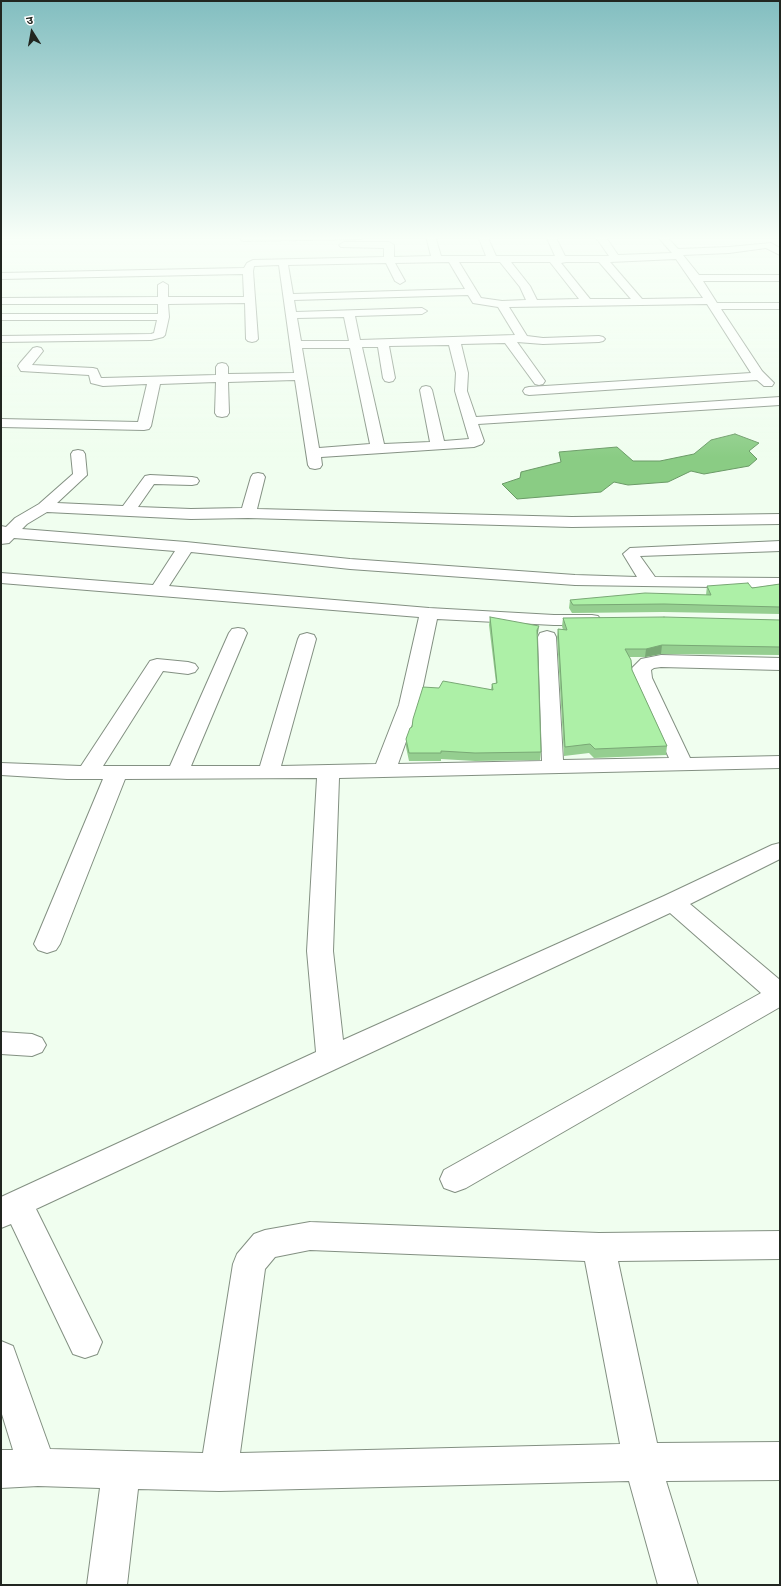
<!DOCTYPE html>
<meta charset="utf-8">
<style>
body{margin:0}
#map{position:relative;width:781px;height:1586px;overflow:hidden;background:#f0feef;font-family:"Space Grotesk","Noto Sans Devanagari",sans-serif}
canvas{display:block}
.frame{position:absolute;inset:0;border:2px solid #212620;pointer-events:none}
.north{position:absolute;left:12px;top:12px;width:40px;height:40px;-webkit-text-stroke:3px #fff;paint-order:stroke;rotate:349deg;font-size:11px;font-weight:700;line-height:16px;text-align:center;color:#212620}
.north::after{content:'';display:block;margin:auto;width:14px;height:18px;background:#212620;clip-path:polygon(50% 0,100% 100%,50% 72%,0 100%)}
</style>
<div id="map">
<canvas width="781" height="1586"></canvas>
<div class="frame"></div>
<div class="north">उ</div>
</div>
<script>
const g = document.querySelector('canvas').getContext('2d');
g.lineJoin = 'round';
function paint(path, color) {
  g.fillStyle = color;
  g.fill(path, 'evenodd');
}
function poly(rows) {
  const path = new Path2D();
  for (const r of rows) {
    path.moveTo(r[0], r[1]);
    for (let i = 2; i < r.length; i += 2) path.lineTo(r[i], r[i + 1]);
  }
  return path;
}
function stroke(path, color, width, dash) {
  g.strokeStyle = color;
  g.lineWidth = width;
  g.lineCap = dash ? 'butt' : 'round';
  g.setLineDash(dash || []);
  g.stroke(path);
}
const water = poly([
 [735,434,759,443,749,451,757,459,749,466,704,474,691,471,668,482,628,485,614,482,601,492,517,499,502,484,520,478,521,472,561,462,559,452,617,447,633,461,660,461,694,454,711,440,735,434]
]);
paint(water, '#8acc84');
stroke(water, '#6a9a66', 1);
const minor = poly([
 [246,236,365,236,361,239,243,241,241,239,246,236],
 [426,236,435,236,441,256,486,256,478,236,487,236,496,256,555,256,546,236,555,236,565,256,609,256,595,236,605,236,618,255,672,253,657,236,666,236,678,249,729,247,771,243,780,248,780,255,766,248,729,253,683,255,699,275,780,275,780,281,703,281,717,303,780,303,780,309,721,309,762,371,774,383,772,386,764,386,757,380,529,395,525,394,523,391,525,388,529,387,751,373,707,304,509,307,527,336,543,338,599,336,603,337,605,339,603,341,599,342,543,344,517,342,545,381,543,384,539,385,535,384,505,343,461,344,468,373,467,391,476,417,780,397,780,405,478,424,484,441,482,444,474,447,321,457,322,465,320,468,315,469,310,468,308,465,295,380,228,382,229,413,227,416,222,417,217,416,215,413,216,382,160,384,151,426,149,429,144,430,1,427,1,419,138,422,147,384,103,386,91,383,89,375,21,371,18,366,20,363,33,348,37,347,41,348,43,351,32,365,93,368,97,369,101,378,103,378,216,375,216,367,218,364,222,363,226,364,228,367,228,374,294,373,279,265,254,266,253,271,258,339,256,341,252,342,248,341,246,339,245,303,168,304,169,317,165,335,163,337,151,340,1,342,1,336,151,334,154,333,157,320,1,320,1,314,158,314,158,304,1,304,1,298,158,297,158,285,163,282,168,285,168,297,244,297,243,274,1,279,1,273,244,268,247,263,253,260,384,257,384,248,341,247,339,245,344,242,389,242,394,245,394,257,431,256,426,236],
 [676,259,703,298,642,299,610,262,676,259],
 [449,262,465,289,293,294,288,265,386,263,395,281,400,284,405,281,395,263,449,262],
 [459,262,500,262,520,287,526,300,502,301,481,298,459,262],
 [511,262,550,262,579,299,537,300,530,286,511,262],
 [566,262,599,262,631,299,590,299,561,263,566,262],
 [468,295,473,303,498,307,515,335,360,340,355,316,422,314,427,311,422,308,296,312,294,300,468,295],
 [344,317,349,341,301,341,297,318,344,317],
 [449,345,456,373,455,391,469,439,444,441,432,390,430,387,426,386,422,387,420,390,430,442,384,444,362,347,378,347,383,378,385,381,389,382,393,381,395,378,389,346,449,345],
 [302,348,350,348,370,444,319,448,302,348],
 [78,450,83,451,85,454,87,475,57,503,123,506,145,476,150,475,192,477,197,478,199,481,197,484,192,485,154,484,138,507,191,509,242,508,251,477,253,474,258,473,263,474,265,477,257,509,572,517,780,514,780,524,572,527,248,518,191,519,47,512,27,524,22,529,186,542,350,559,575,575,637,577,623,554,630,548,780,541,780,551,640,556,655,577,780,578,780,588,575,585,350,569,191,552,169,586,429,608,554,615,592,615,598,616,601,620,598,624,592,625,554,625,437,619,419,705,398,764,542,761,538,637,540,633,547,631,554,633,556,637,563,760,669,758,632,678,631,669,641,659,661,655,780,658,780,670,661,667,654,668,651,670,652,678,690,758,780,756,780,768,339,778,333,951,343,1040,664,896,772,845,780,843,780,859,690,904,780,980,780,1007,466,1188,455,1192,444,1188,440,1179,444,1170,761,993,670,913,36,1209,102,1342,97,1354,85,1358,73,1354,11,1224,1,1228,1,1197,316,1052,307,951,317,778,125,779,60,944,56,950,47,953,38,950,34,944,103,779,67,779,1,775,1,763,81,766,150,661,157,659,188,662,195,664,198,668,195,672,188,674,163,671,103,766,170,766,229,633,232,629,238,628,244,629,247,633,191,766,260,766,298,639,300,635,307,633,314,635,316,639,281,766,376,764,399,705,419,617,1,583,1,573,153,585,175,551,14,538,9,543,1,544,1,526,6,527,15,518,39,504,73,474,71,454,73,451,78,450],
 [1,1032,32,1034,42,1038,46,1045,42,1052,32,1056,1,1054,1,1032],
 [310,1222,599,1233,780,1231,780,1259,618,1261,657,1443,780,1442,780,1480,666,1481,698,1585,658,1585,629,1481,219,1491,138,1489,127,1585,87,1585,100,1488,38,1486,1,1488,1,1450,13,1450,1,1411,1,1341,13,1346,50,1449,203,1453,233,1264,237,1254,254,1234,265,1230,310,1222],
 [310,1250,585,1261,620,1444,240,1453,265,1269,275,1257,310,1250]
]);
stroke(minor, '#839082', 2);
paint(minor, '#fff');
paint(poly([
 [780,584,780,614,663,612,572,613,569,608,570,600,706,595,707,586,752,588],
 [490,617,538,633,537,635,541,752,540,760,475,761,441,759,441,761,409,761,406,747,406,739,412,727,439,688,491,689,492,684,496,683,489,625],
 [563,618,780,620,780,655,661,654,645,657,630,657,632,670,667,746,666,755,594,758,589,753,564,756,557,637,558,629,563,630,562,626]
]), '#95ce90');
paint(poly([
 [539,626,538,633,536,637,537,630],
 [662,645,661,654,645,657,646,649]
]), '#79a875');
const building = poly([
 [748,583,752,588,780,584,780,607,664,604,573,605,570,600,645,593,711,595,707,586,748,583],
 [490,617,539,626,537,630,541,752,475,753,441,751,441,753,409,753,406,739,410,728,412,727,413,719,423,687,439,688,443,681,493,690,492,684,497,683,490,617],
 [664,617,780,620,780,647,662,645,646,649,625,649,631,660,632,670,667,746,595,749,590,744,565,747,558,629,567,630,563,618,664,617]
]);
paint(building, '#adf0a7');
stroke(building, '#79a875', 1);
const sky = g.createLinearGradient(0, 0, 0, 458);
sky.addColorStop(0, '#82bec0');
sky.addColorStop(0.52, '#f8fff8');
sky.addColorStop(1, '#f8fff800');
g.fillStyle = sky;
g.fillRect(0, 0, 781, 458);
</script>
